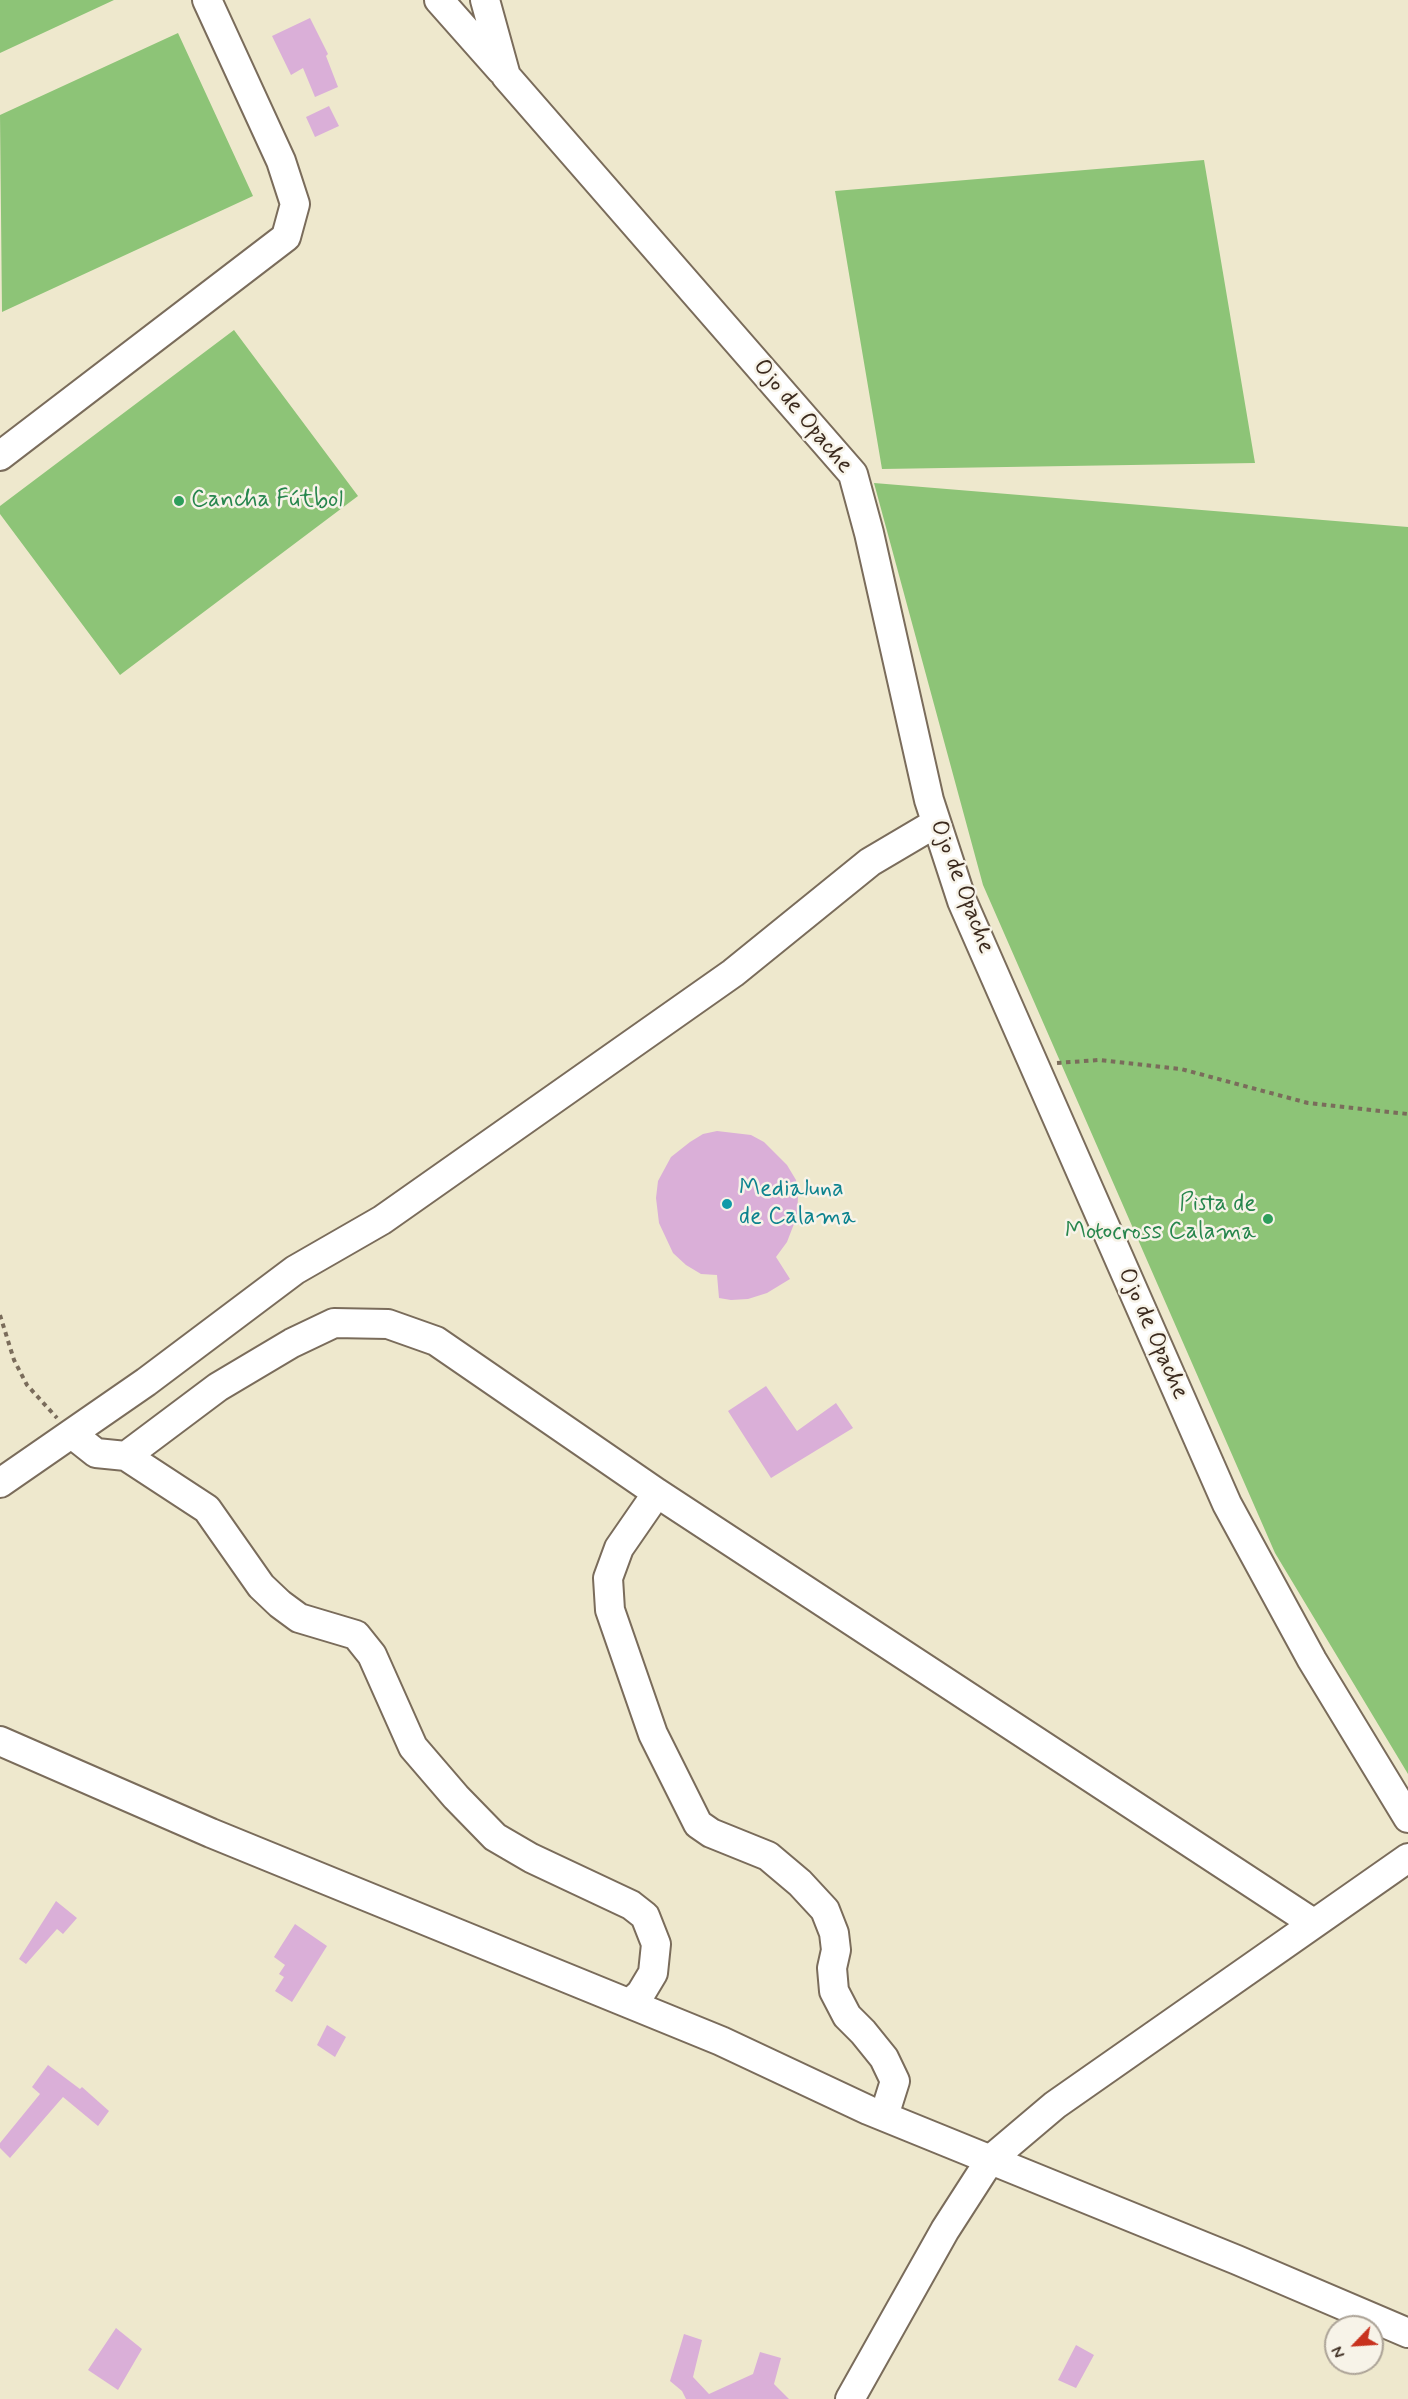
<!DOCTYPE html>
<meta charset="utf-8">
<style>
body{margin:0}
#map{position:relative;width:1408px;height:2399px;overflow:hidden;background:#eee8cd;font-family:Mynerve,sans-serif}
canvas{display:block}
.north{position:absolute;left:1324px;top:2315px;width:60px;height:60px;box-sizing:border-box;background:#f7f3e8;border:2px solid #aca397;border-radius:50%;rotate:245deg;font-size:16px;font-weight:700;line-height:24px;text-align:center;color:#3b2a1e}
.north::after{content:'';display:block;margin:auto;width:21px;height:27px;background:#c8321e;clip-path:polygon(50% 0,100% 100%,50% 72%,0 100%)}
</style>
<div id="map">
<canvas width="1408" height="2399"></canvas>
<div class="north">N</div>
</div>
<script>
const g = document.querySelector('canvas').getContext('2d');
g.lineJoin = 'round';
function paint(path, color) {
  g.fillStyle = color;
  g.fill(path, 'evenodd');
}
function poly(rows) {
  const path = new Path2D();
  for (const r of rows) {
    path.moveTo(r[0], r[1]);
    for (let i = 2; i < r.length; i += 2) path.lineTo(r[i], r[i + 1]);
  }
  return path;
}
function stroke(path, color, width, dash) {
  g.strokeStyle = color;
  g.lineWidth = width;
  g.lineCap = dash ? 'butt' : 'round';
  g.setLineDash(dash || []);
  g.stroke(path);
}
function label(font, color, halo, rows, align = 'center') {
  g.font = font + ' Mynerve,sans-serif';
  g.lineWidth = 5;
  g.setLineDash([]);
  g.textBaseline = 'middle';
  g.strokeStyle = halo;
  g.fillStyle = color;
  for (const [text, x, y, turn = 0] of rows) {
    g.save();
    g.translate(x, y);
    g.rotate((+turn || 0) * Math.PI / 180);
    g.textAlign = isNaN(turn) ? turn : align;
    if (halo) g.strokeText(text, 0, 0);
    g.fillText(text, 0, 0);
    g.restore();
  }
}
paint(poly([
 [0,0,114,0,0,53],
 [178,33,253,196,2,312,0,115],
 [1204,160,1255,463,882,469,835,191],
 [234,330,358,496,120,675,0,514,0,506],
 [874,483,1408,527,1408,1774,1275,1553,983,885]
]), '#8dc477');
paint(poly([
 [310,18,328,54,326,56,338,87,315,97,303,68,291,75,272,36],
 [329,106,339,126,315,137,306,117],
 [717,1131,751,1135,764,1142,787,1165,796,1180,798,1197,797,1216,787,1242,776,1257,790,1279,767,1293,748,1299,731,1300,719,1298,717,1275,701,1274,686,1265,673,1253,659,1223,656,1198,658,1181,671,1157,690,1142,703,1134],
 [766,1386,797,1431,836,1403,853,1428,771,1478,728,1411],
 [56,1901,77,1918,63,1934,57,1929,26,1964,19,1959],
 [295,1924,327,1946,292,2002,275,1991,284,1977,279,1974,285,1965,274,1957],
 [327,2025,346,2037,335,2057,317,2045],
 [48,2065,80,2089,82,2087,109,2111,98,2126,63,2097,10,2158,0,2148,0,2143,40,2094,32,2087],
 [116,2328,142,2349,118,2390,88,2370],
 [684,2334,702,2340,693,2377,709,2394,753,2374,760,2352,781,2358,774,2384,789,2399,686,2399,682,2391,670,2381],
 [1076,2345,1094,2355,1076,2388,1058,2380]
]), '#daafd8');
const minor = poly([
 [439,0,501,70],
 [485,0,506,76,853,474,869,533,929,800,962,901,1227,1504,1312,1660,1408,1818],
 [0,456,286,237,295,204,281,161,207,0],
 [72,1434,96,1453,126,1456,218,1387,292,1343,334,1323,388,1324,436,1341,657,1493,1313,1923],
 [126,1456,207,1509,261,1586,280,1604,299,1618,356,1635,372,1655,413,1747,456,1797,495,1837,531,1858,631,1905,645,1916,656,1944,653,1973,641,1993,630,2003],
 [0,1483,146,1382,295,1270,382,1220,733,973,870,862,936,823],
 [657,1493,619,1548,608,1578,610,1610,653,1734,698,1824,711,1833,768,1856,800,1883,825,1910,834,1933,836,1950,832,1968,834,1991,847,2016,863,2032,884,2058,895,2081,884,2116],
 [0,1741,211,1833,721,2041,868,2110,1237,2260,1408,2333],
 [850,2399,945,2230,990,2160,1055,2105,1408,1858]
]);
stroke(minor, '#7a6c5b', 32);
stroke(poly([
 [1057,1063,1099,1060,1181,1069,1308,1103,1408,1114],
 [0,1315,14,1360,27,1385,57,1418]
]), '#7a6c5b', 4, [4.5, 4.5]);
stroke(minor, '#fff', 28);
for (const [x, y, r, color] of [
 [179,501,6,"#2e9e5b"],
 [727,1204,6,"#0f9aa8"],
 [1268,1219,6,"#2e9e5b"]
]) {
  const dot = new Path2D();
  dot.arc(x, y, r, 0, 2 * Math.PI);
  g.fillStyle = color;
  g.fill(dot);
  stroke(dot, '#f7f3e8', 2);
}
label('24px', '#3b2a1e', '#f7f3e8', [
 ["Ojo de Opache",802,417,50],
 ["Ojo de Opache",961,887,69],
 ["Ojo de Opache",1152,1334,66]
]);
label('24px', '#27864d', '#f7f3e8', [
 ["Cancha Fútbol",191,501],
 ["Pista de",1256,1205,"right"],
 ["Motocross Calama",1256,1233,"right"]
], 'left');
label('24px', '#0d838f', '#f7f3e8', [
 ["Medialuna",739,1190],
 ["de Calama",739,1218]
], 'left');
</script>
